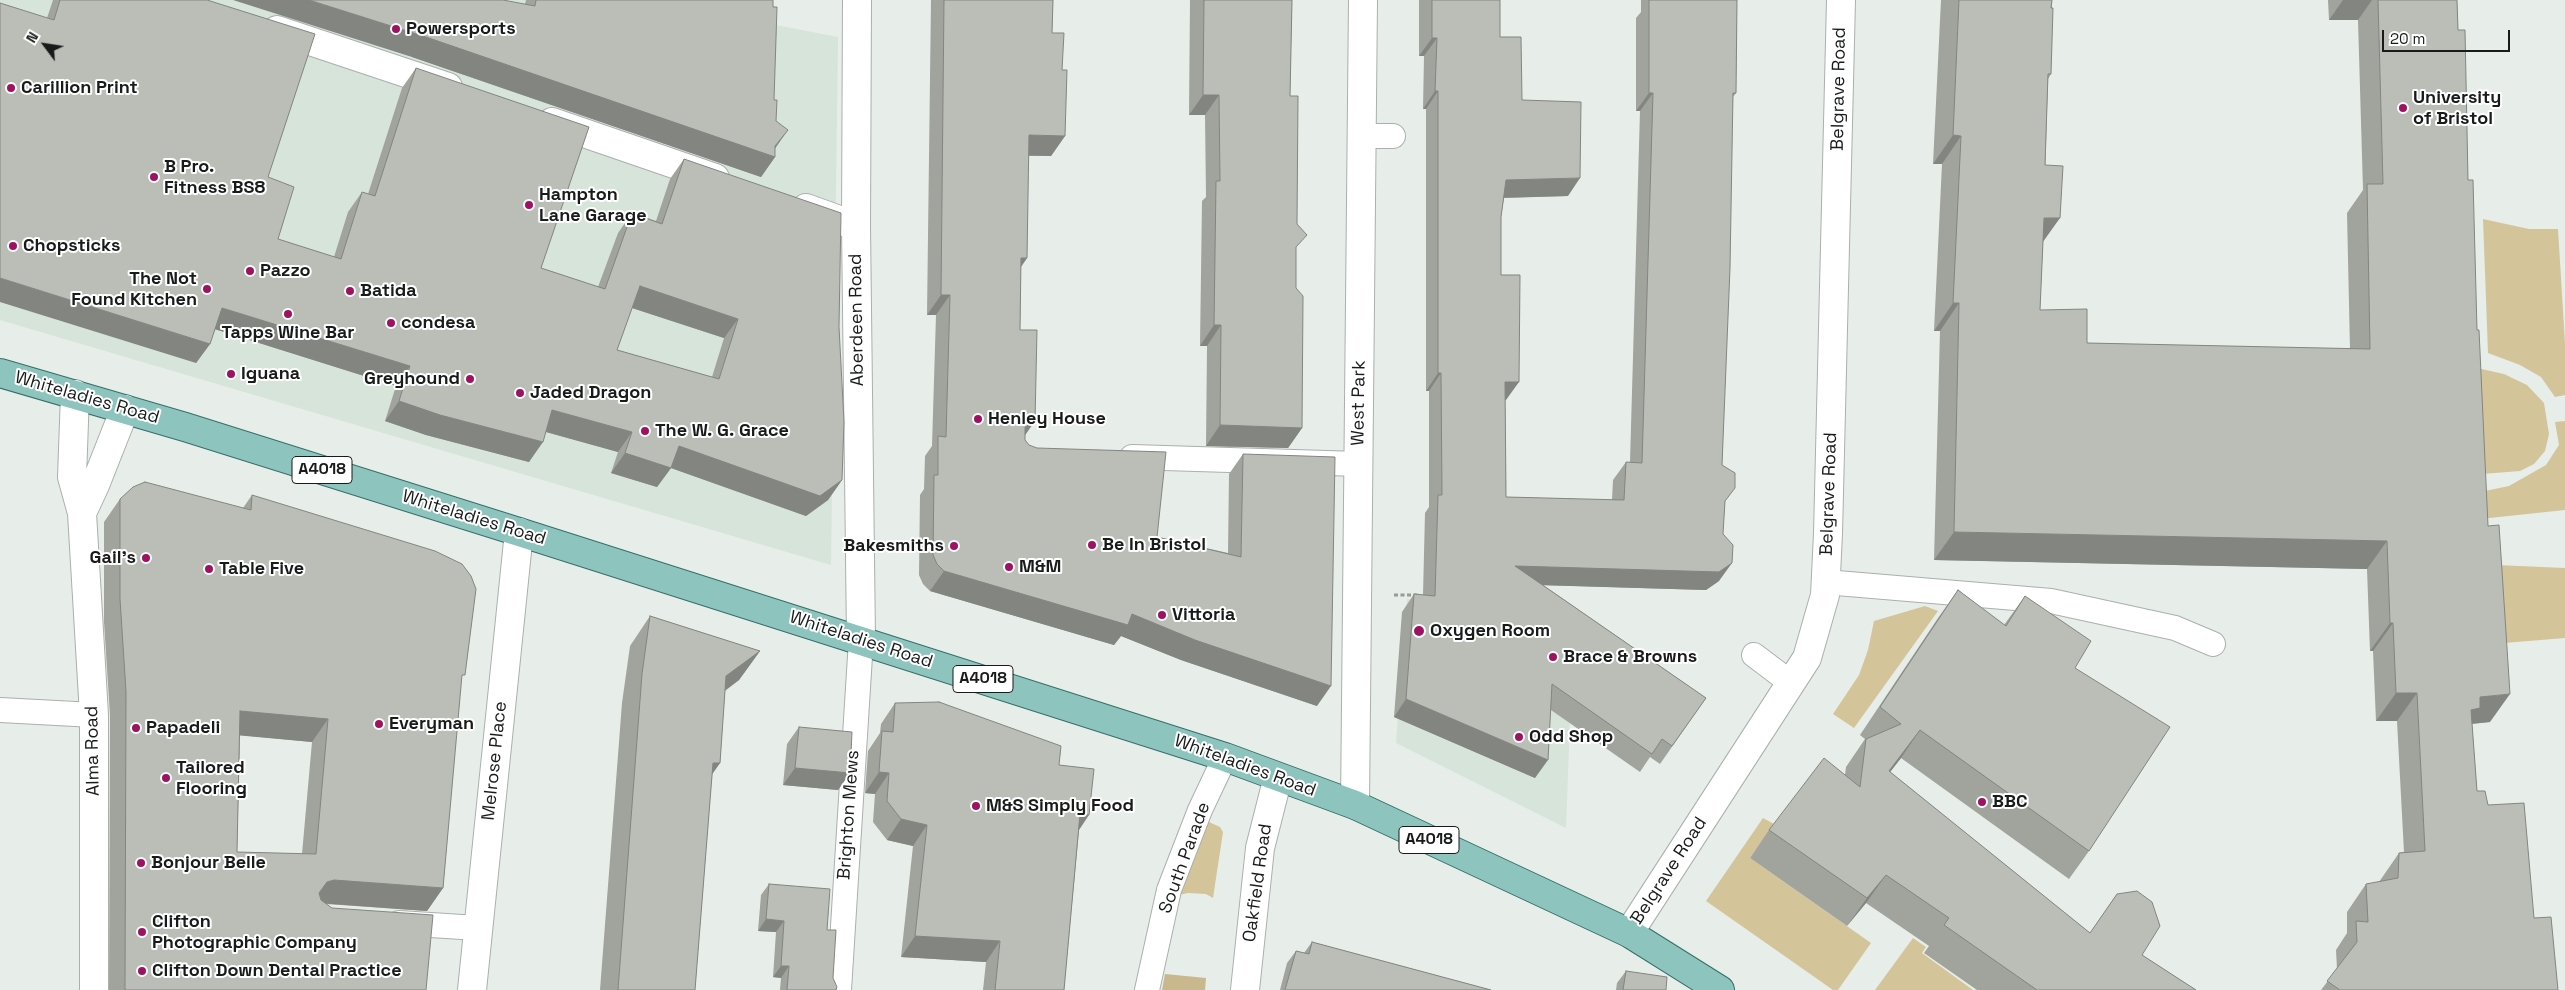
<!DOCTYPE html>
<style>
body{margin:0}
#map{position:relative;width:2565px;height:990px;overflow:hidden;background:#e7ede8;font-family:"Space Grotesk",sans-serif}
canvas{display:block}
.north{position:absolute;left:20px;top:20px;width:50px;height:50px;-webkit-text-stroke:4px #fff;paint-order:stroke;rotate:301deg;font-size:14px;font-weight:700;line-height:20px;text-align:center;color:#191b1a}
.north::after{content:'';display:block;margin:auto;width:18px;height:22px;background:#191b1a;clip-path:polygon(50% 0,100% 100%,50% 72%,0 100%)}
.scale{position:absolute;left:2382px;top:30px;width:128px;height:22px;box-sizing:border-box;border:2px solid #191b1a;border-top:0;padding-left:6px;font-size:15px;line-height:18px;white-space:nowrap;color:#191b1a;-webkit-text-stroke:4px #fff;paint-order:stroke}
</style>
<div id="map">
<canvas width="2565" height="990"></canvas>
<div class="north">N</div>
<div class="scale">20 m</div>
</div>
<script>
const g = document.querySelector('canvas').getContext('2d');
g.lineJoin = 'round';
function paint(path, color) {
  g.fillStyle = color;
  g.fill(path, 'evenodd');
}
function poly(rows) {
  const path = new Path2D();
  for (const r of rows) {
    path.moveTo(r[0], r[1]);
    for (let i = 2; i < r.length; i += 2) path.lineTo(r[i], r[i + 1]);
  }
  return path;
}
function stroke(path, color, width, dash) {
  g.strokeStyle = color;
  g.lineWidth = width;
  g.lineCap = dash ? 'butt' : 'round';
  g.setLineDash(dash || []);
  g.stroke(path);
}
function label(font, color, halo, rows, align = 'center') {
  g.font = font + ' "Space Grotesk",sans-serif';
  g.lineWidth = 4;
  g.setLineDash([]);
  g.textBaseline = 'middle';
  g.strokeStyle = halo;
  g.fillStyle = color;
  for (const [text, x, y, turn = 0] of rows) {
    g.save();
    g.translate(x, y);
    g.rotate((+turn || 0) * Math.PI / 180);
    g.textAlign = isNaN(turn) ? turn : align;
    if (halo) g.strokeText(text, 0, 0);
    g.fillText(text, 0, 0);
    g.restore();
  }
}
paint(poly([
 [0,0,646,0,838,37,831,565,0,320],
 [1407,599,1574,607,1566,828,1396,743]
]), '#d6e4da');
paint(poly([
 [2483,219,2529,229,2558,229,2565,344,2565,395,2555,397,2541,377,2520,365,2488,353],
 [2477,368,2504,374,2527,385,2544,403,2549,434,2545,451,2534,464,2520,471,2482,474],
 [2565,421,2565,510,2480,519,2480,492,2509,486,2546,465,2559,445,2555,422],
 [2496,565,2565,568,2565,638,2504,643],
 [1925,606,1938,611,1854,728,1833,714,1859,675,1868,650,1874,621],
 [1763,818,1774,824,1750,858,1871,943,1838,990,1833,990,1706,901],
 [1209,822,1220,827,1223,832,1213,898,1206,894,1188,893,1179,895,1203,824],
 [1913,938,1926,947,1922,953,1973,990,1875,990]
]), '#d4c49a');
paint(poly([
 [1165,974,1206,978,1205,990,1162,990]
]), '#c9b88d');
const lane = poly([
 [1362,136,1393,136],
 [1132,457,1359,464],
 [1825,582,2051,601,2175,628,2213,644],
 [1754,655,1791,683],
 [0,710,94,715],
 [399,923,478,928],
 [839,990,861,640],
 [1147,990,1169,890,1200,810,1225,757]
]);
const street = poly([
 [857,0,856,226,861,640],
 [277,30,448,87],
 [552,122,715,178],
 [806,208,856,226],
 [75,394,72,477,82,513,94,715,94,990],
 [82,513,95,485,125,409],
 [1355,805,1363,0],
 [1629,933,1807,658,1825,595,1828,534,1841,0],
 [472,990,519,532],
 [1245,990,1260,848,1278,777]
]);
const primary = poly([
 [0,373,185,427,519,532,1225,757,1355,805,1629,933,1720,990]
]);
stroke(lane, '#aab0ac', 26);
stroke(street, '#aab0ac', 30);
stroke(primary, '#346f69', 30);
stroke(poly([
 [1394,595,1418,595]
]), '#979c98', 3, [4, 2.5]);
stroke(lane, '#fff', 24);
stroke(street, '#fff', 28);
stroke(primary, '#8ec4be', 28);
paint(poly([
 [53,0,207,0,268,177,278,239,334,257,348,212,362,192,368,194,402,88,416,68,541,268,598,287,618,233,632,213,656,221,670,179,684,159,839,327,842,480,828,500,806,516,671,468,657,487,611,473,618,452,546,432,529,462,426,435,385,421,396,386,215,329,210,344,196,363,47,18],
 [632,308,724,338,712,377,617,350],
 [526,0,773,0,774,100,775,157,761,177,412,57,525,4],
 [931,0,1053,0,1052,33,1062,70,1065,136,1051,156,1028,156,1027,258,1021,267,1020,330,1025,440,1029,445,1157,537,1228,553,1229,474,1243,454,1317,706,1181,660,1121,636,1114,645,930,591,923,584,919,575,920,495,924,489,925,456,932,446,936,315,927,315],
 [1190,0,1292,0,1290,96,1296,250,1296,288,1302,428,1288,448,1206,446,1207,346,1200,346,1202,201,1206,197,1205,115,1189,115],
 [1419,0,1499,0,1500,37,1522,100,1568,196,1504,198,1501,217,1501,275,1506,400,1505,400,1506,497,1612,500,1613,480,1626,462,1630,462,1640,111,1636,111,1636,18,1641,12,1641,0,1737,0,1736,93,1733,97,1722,465,1725,502,1719,581,1706,590,1543,585,1706,698,1660,764,1650,757,1640,772,1551,710,1535,778,1394,717,1402,612,1414,594,1423,595,1425,513,1429,507,1429,391,1426,391,1426,109,1423,109,1424,56,1419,56],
 [1941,0,2052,0,2051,74,2048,79,2043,243,2040,310,2087,343,2350,349,2347,213,2363,190,2358,20,2329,20,2328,0,2457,0,2458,30,2468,180,2477,330,2490,722,2472,724,2477,791,2488,805,2534,918,2558,990,2321,990,2337,969,2336,950,2347,933,2347,912,2366,884,2379,882,2399,853,2404,852,2397,721,2376,721,2373,651,2370,651,2367,569,1934,560,1940,331,1934,331,1942,164,1933,164],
 [252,495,461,680,443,888,427,911,326,904,426,990,109,990,110,715,104,622,104,522,120,499,243,508],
 [240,735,312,742,302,854,237,852],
 [1958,590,2004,625,2025,596,2075,668,2089,851,2069,879,1901,758,1890,772,2090,933,2117,894,2142,955,2196,990,1977,990,1924,953,1929,946,1866,903,1847,926,1750,858,1769,830,1845,775,1846,767,1865,739,1860,735,1938,618],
 [650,616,760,651,739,680,725,691,720,763,712,774,695,990,600,990,622,703,630,646],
 [895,703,1059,765,1079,830,1064,990,983,990,986,962,901,957,913,846,887,840,873,822,875,794,865,793,868,751,880,733,881,724],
 [799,727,850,773,838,790,783,785,787,744],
 [769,884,827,930,833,978,836,990,780,990,781,978,773,977,776,932,758,931,761,895],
 [1312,942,1491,990,1280,990,1287,963,1296,951,1304,953],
 [1626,971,1666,990,1616,990,1617,983]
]), '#a1a39d');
paint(poly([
 [233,0,309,0,775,146,788,130,774,150,775,157,761,177,412,57],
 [2343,0,2372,0,2358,20,2329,20],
 [1432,38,1437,38,1424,56,1419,56],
 [1435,91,1438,91,1426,109,1423,109],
 [1649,93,1653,93,1640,111,1636,111],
 [1203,95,1219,95,1205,115,1189,115],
 [1029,135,1065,136,1051,156,1015,155],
 [1953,135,1961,136,1942,164,1933,164],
 [1580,178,1568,196,1494,198,1506,180],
 [2044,218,2060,218,2040,246],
 [1021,258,1027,258,1013,278],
 [0,278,210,344,196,363,0,302],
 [640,286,738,319,724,338,626,306],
 [941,295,950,295,936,315,927,315],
 [1953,303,1959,303,1940,331,1934,331],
 [222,308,410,366,396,386,208,327],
 [1214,325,1221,325,1207,346,1200,346],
 [1438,373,1441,373,1429,391,1426,391],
 [1505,382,1519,382,1506,400,1492,400],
 [399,401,543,442,529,462,426,435,385,421],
 [552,410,632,432,618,452,539,430],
 [1035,421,1021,441,1025,427],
 [1220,425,1302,428,1288,448,1206,446],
 [679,446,842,480,828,500,806,516,671,468,657,487,611,473,625,453],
 [1954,532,2387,541,2367,569,1934,560],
 [1732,563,1719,581,1706,590,1502,584,1515,566],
 [944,571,1132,614,1331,686,1317,706,1181,660,1121,636,1114,645,930,591],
 [2390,623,2393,623,2373,651,2370,651],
 [760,651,739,680,705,705,726,676],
 [2396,693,2417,693,2397,721,2376,721],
 [2510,694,2490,722,2469,724,2451,738,2480,697],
 [1406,699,1548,760,1535,778,1394,717],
 [240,711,328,719,312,742,224,734],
 [1920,730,1901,758,1869,799,1889,771],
 [713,763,720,763,699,793],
 [795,768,850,773,838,790,783,785],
 [879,772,889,773,875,794,865,793],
 [1080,814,1089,815,1075,836],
 [901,819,927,825,913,846,887,840],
 [1886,875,1866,903,1847,926,1867,898],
 [334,880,443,888,427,911,318,903,311,905,327,882],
 [766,919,784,921,776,932,758,931],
 [915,936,1000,941,986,962,901,957],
 [781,966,789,966,781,978,773,977]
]), '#838580');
const building = poly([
 [60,0,207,0,315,34,268,177,294,187,278,239,341,259,362,192,375,196,416,68,589,127,541,268,605,289,632,213,662,224,684,159,841,213,839,327,844,422,842,480,820,496,679,446,671,468,625,453,632,432,552,410,543,442,440,415,399,401,410,366,222,308,210,344,0,278,0,3,54,20,60,0],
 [640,286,738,319,719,379,617,350,640,286],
 [309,0,503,0,535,6,536,0,773,0,773,7,777,7,774,100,777,100,776,121,788,130,775,146,775,157,426,37,309,0],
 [944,0,1053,0,1052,33,1064,33,1062,70,1067,70,1065,136,1029,135,1027,258,1021,258,1020,330,1037,330,1035,421,1025,427,1025,440,1029,445,1037,448,1166,452,1157,537,1241,557,1243,454,1335,457,1331,686,1195,640,1132,614,1128,625,944,571,937,564,933,555,934,475,938,475,938,436,946,437,950,295,941,295,944,0],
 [1204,0,1292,0,1290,96,1298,96,1297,224,1307,235,1296,247,1296,288,1303,296,1302,428,1220,425,1221,325,1214,325,1216,181,1220,181,1219,95,1203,95,1204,0],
 [1432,0,1500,0,1500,37,1521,37,1522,100,1581,102,1580,178,1506,180,1501,217,1501,275,1520,275,1519,382,1505,382,1506,497,1624,500,1626,462,1642,463,1653,93,1649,93,1649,0,1737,0,1736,93,1733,93,1730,268,1722,465,1735,473,1735,488,1725,501,1723,534,1733,545,1732,563,1719,572,1515,566,1706,698,1672,746,1662,739,1652,754,1552,684,1548,760,1406,699,1414,594,1435,596,1438,495,1442,495,1441,373,1438,373,1438,91,1435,91,1437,38,1432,38,1432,0],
 [1959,0,2052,0,2051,8,2053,8,2051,74,2048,74,2045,165,2063,166,2060,218,2044,218,2040,310,2087,309,2087,343,2370,349,2367,184,2383,184,2378,0,2457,0,2458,30,2465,30,2468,180,2473,180,2477,330,2479,330,2488,526,2499,525,2510,694,2480,697,2480,708,2471,710,2477,791,2485,791,2488,805,2524,803,2534,918,2551,917,2558,990,2340,990,2327,981,2357,942,2356,921,2368,922,2366,884,2398,878,2399,853,2425,851,2417,693,2396,693,2393,623,2390,623,2387,541,1954,532,1959,303,1953,303,1961,136,1953,135,1959,0],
 [145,482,251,510,252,495,435,551,462,564,471,576,476,589,465,675,462,675,443,888,334,880,327,882,319,893,321,900,332,908,433,915,426,990,125,990,126,692,120,599,120,499,133,487,145,482],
 [240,711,328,719,316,854,237,852,240,711],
 [1958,590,2006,626,2025,596,2091,641,2075,668,2170,727,2089,851,1920,730,1889,771,2090,933,2117,894,2137,891,2152,902,2160,926,2142,955,2196,990,2037,990,1944,925,1949,918,1886,875,1867,898,1769,830,1824,758,1860,787,1866,739,1901,724,1880,707,1958,590],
 [650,616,760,651,726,676,720,763,713,763,695,990,618,990,642,674,650,616],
 [939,702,1061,746,1059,765,1094,769,1089,815,1080,814,1064,990,995,990,1000,941,915,936,927,825,901,819,887,801,889,773,879,772,882,731,893,732,895,703,939,702],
 [799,727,852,732,850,773,795,768,799,727],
 [769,884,830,889,827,930,836,930,833,978,837,987,836,990,787,990,789,966,781,966,784,921,766,919,769,884],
 [1312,942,1491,990,1285,990,1296,951,1309,954,1312,942],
 [1626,971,1667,977,1666,990,1623,990,1626,971]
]);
paint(building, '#bbbeb7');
stroke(building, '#838580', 1);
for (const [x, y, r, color] of [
 [396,29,5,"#9d1362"],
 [11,88,5,"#9d1362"],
 [2403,108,5,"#9d1362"],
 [154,177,5,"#9d1362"],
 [529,205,5,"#9d1362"],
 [13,246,5,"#9d1362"],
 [250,271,5,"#9d1362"],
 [207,289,5,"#9d1362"],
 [350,291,5,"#9d1362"],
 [288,314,5,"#9d1362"],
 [391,323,5,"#9d1362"],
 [231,374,5,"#9d1362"],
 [470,379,5,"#9d1362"],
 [520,393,5,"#9d1362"],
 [978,419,5,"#9d1362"],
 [645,431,5,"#9d1362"],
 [1092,545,5,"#9d1362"],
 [954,546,5,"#9d1362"],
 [146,558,5,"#9d1362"],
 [1009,567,5,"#9d1362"],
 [209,569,5,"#9d1362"],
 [1162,615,5,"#9d1362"],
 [1419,631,6,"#9d1362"],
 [1553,657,5,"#9d1362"],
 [379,724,5,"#9d1362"],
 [136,728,5,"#9d1362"],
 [1519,737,5,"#9d1362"],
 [166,778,5,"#9d1362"],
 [1982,802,5,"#9d1362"],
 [976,806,5,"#9d1362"],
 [141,863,5,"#9d1362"],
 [142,932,5,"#9d1362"],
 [142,971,5,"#9d1362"]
]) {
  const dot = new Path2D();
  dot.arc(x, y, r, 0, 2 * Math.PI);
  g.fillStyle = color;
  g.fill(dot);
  stroke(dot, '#fff', 2);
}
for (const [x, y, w] of [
 [322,470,60],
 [983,679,60],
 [1429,840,60]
]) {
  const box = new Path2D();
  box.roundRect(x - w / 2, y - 13.5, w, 27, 4);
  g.fillStyle = '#fff';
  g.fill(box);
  stroke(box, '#191b1a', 1);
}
label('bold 16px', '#191b1a', null, [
 ["A4018",322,470],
 ["A4018",983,679],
 ["A4018",1429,840]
]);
label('bold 18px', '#191b1a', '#fff', [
 ["Powersports",406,29],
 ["Carillion Print",21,88],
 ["University",2413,98],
 ["of Bristol",2413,119],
 ["B Pro.",164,167],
 ["Fitness BS8",164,188],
 ["Hampton",539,195],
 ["Lane Garage",539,216],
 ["Chopsticks",23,246],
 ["Pazzo",260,271],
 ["The Not",197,279,"right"],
 ["Found Kitchen",197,300,"right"],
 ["Batida",360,291],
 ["condesa",401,323],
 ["Tapps Wine Bar",288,333,"center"],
 ["Iguana",241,374],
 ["Greyhound",460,379,"right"],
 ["Jaded Dragon",530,393],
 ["Henley House",988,419],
 ["The W. G. Grace",655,431],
 ["Be In Bristol",1102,545],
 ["Bakesmiths",944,546,"right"],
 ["Gail's",136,558,"right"],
 ["M&M",1019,567],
 ["Table Five",219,569],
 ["Vittoria",1172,615],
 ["Oxygen Room",1430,631],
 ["Brace & Browns",1563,657],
 ["Everyman",389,724],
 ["Papadeli",146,728],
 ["Odd Shop",1529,737],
 ["Tailored",176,768],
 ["Flooring",176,789],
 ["BBC",1992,802],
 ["M&S Simply Food",986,806],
 ["Bonjour Belle",151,863],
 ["Clifton",152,922],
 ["Photographic Company",152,943],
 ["Clifton Down Dental Practice",152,971]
], 'left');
label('18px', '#191b1a', '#fff', [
 ["Belgrave Road",1839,89,-89],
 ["Aberdeen Road",857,320,-91],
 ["Whiteladies Road",87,398,16],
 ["West Park",1359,403,-89],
 ["Belgrave Road",1829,494,-88],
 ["Whiteladies Road",474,518,17],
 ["Whiteladies Road",861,640,18],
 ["Alma Road",93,751,-91],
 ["Melrose Place",495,761,-84],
 ["Whiteladies Road",1245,766,20],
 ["Brighton Mews",849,815,-86],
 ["South Parade",1185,858,-70],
 ["Belgrave Road",1669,871,-57],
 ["Oakfield Road",1258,883,-82]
]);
</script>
